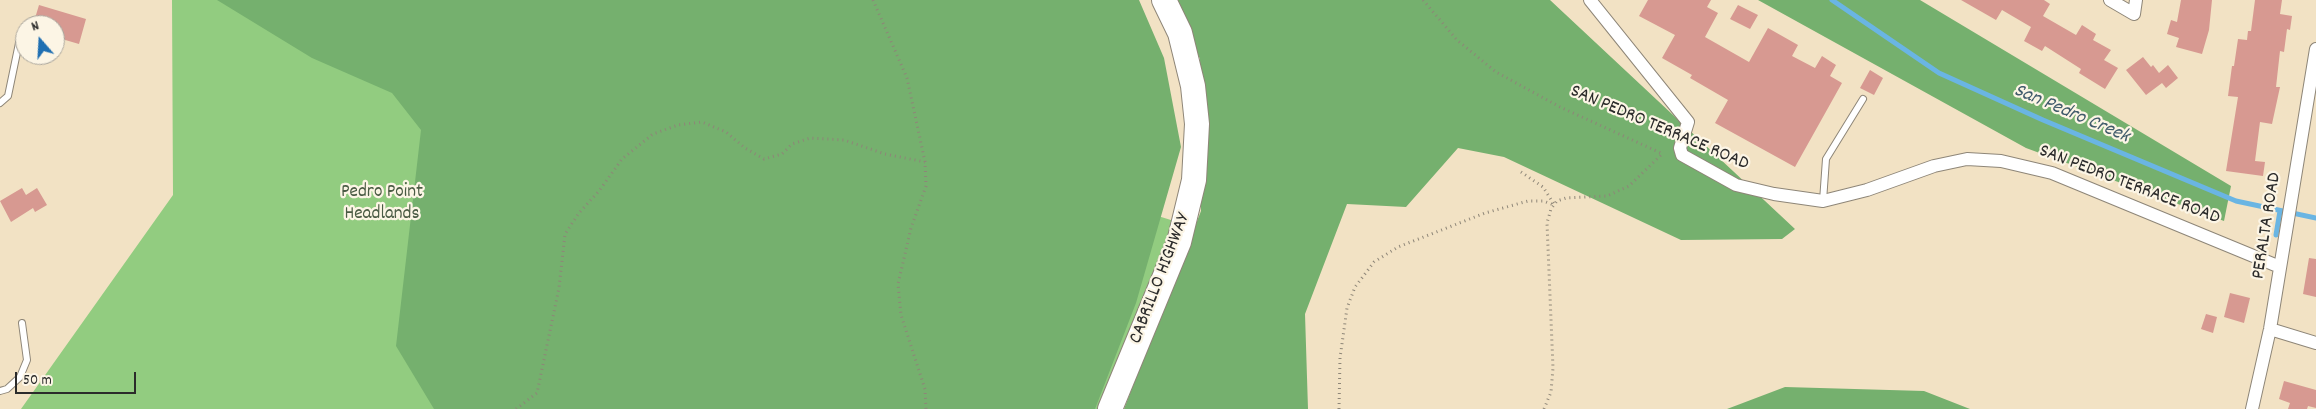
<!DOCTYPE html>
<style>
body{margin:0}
#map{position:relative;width:2316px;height:409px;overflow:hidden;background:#f2e2c4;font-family:Dekko,sans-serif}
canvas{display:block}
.north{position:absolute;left:15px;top:15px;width:50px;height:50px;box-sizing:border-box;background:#fcf5e5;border:1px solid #a8a49b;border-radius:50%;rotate:341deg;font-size:14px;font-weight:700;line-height:20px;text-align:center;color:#2b2b2b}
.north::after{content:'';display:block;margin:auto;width:18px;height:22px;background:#1f6fb2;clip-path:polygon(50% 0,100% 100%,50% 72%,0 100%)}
.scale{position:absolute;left:15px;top:372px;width:121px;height:22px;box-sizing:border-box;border:2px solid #2b2b2b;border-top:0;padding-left:6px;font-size:15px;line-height:18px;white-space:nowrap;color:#2b2b2b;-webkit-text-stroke:4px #fcf5e5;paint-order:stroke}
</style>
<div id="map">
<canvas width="2316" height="409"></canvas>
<div class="north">N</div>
<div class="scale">50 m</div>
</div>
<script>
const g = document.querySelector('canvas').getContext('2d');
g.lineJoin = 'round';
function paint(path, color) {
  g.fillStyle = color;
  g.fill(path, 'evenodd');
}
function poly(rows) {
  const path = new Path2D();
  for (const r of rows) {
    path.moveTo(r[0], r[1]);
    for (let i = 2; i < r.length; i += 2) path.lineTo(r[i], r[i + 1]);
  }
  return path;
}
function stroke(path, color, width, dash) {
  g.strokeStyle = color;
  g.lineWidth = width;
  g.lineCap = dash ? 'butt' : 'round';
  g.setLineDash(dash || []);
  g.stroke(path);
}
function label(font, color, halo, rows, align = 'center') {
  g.font = font + ' Dekko,sans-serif';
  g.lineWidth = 4.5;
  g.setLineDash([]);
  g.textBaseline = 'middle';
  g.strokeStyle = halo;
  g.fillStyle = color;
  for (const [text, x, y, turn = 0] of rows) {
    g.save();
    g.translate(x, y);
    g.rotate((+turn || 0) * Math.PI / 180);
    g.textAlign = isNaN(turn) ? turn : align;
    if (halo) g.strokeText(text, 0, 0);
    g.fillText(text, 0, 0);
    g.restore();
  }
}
paint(poly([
 [172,0,462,0,1187,225,1111,409,21,409,173,195]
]), '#92cc80');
paint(poly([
 [217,0,1139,0,1164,58,1181,147,1136,303,1095,409,434,409,396,346,421,130,392,93,312,58],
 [1172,0,1550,0,1795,229,1782,239,1681,240,1504,157,1458,148,1406,207,1347,204,1305,314,1308,409,1124,409,1201,211,1200,59],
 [1758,0,1920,0,2231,186,2224,221,2026,148],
 [1785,387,1924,391,1970,409,1727,409]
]), '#75b06e');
stroke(poly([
 [1832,0,1939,73,2043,120,2236,201,2316,218],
 [2276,235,2280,211]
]), '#6ab5e3', 5);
paint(poly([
 [1648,0,1711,0,1707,7,1718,13,1705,37,1749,62,1768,28,1798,45,1792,56,1815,68,1822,56,1836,65,1830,76,1842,83,1795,167,1715,123,1728,100,1690,78,1692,75,1662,58,1675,35,1639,16],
 [1961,0,2044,0,2050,4,2043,16,2076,35,2082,25,2096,34,2093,40,2111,50,2104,60,2118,68,2105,89,2079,73,2081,69,2045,46,2042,51,2024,41,2031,27,2002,10,1996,20],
 [2181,0,2212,0,2209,30,2202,54,2176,47,2179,38,2167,34,2171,20,2177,22],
 [2255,0,2282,0,2280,14,2292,16,2290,30,2287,29,2284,52,2280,51,2276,87,2280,87,2272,124,2260,122,2255,161,2265,162,2263,176,2226,171,2238,97,2228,96,2232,66,2234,66,2238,39,2247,40,2248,31,2251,31],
 [39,5,86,19,79,44,55,37,55,25,33,25],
 [1738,5,1758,15,1750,29,1730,19],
 [2143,57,2151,67,2153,65,2159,73,2168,65,2178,78,2166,88,2162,83,2146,95,2126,70],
 [1870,70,1883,78,1874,95,1860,88],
 [22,188,26,195,37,188,47,205,35,212,33,208,11,222,0,201],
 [2309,258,2316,259,2316,297,2303,294],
 [2230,293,2250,298,2244,323,2224,317],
 [2206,314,2217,317,2213,333,2201,329],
 [2284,381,2316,390,2316,408,2308,406,2307,409,2288,409,2290,403,2279,399]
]), '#d79991');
const lane = poly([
 [0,103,8,96,19,43],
 [1823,201,1826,159,1863,99],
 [0,391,7,389,20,377,27,360,22,323]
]);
const street = poly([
 [1590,0,1688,122,1680,148,1682,155,1736,185,1774,194,1823,201,1867,190,1934,166,1967,159,2001,161,2052,173,2280,267],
 [2110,0,2134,14,2136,0],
 [2270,329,2316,343],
 [2252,409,2270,329,2316,49]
]);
const highway = poly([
 [1110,409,1179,242,1194,180,1197,124,1193,86,1180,33,1164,0]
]);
stroke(lane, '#8e8678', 8);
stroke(street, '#8e8678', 14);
stroke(highway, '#8e8678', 26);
stroke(poly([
 [873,0,907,78,925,162,926,186,911,228,898,284,901,315,925,389,926,409],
 [1423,0,1457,40,1496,72,1560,107,1663,154],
 [1521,172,1543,187,1554,204],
 [516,409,537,393,559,288,565,234,579,213,599,191,622,159,653,134,678,125,702,122,726,132,745,148,764,159,782,154,792,144,810,138,844,140,885,154,925,162],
 [1339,409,1340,358,1347,308,1355,287,1374,262,1398,247,1485,213,1528,201,1543,201,1554,205],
 [1544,409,1551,392,1553,368,1547,223,1551,209,1557,201,1566,198,1607,196,1629,186,1662,154]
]), '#8e8678', 3, [1, 4]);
stroke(lane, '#fff', 6);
stroke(street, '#fff', 12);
stroke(highway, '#fff', 24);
label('19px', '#2b2b2b', '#fcf5e5', [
 ["SAN PEDRO TERRACE ROAD",1659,129,23],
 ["SAN PEDRO TERRACE ROAD",2129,186,21],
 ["PERALTA ROAD",2268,226,-81],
 ["CABRILLO HIGHWAY",1161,279,-69]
]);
label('19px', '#4a5b44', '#fcf5e5', [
 ["Pedro Point",382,193],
 ["Headlands",382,215]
]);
label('italic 20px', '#415b6b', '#fcf5e5', [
 ["San Pedro Creek",2071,115,23]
]);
</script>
